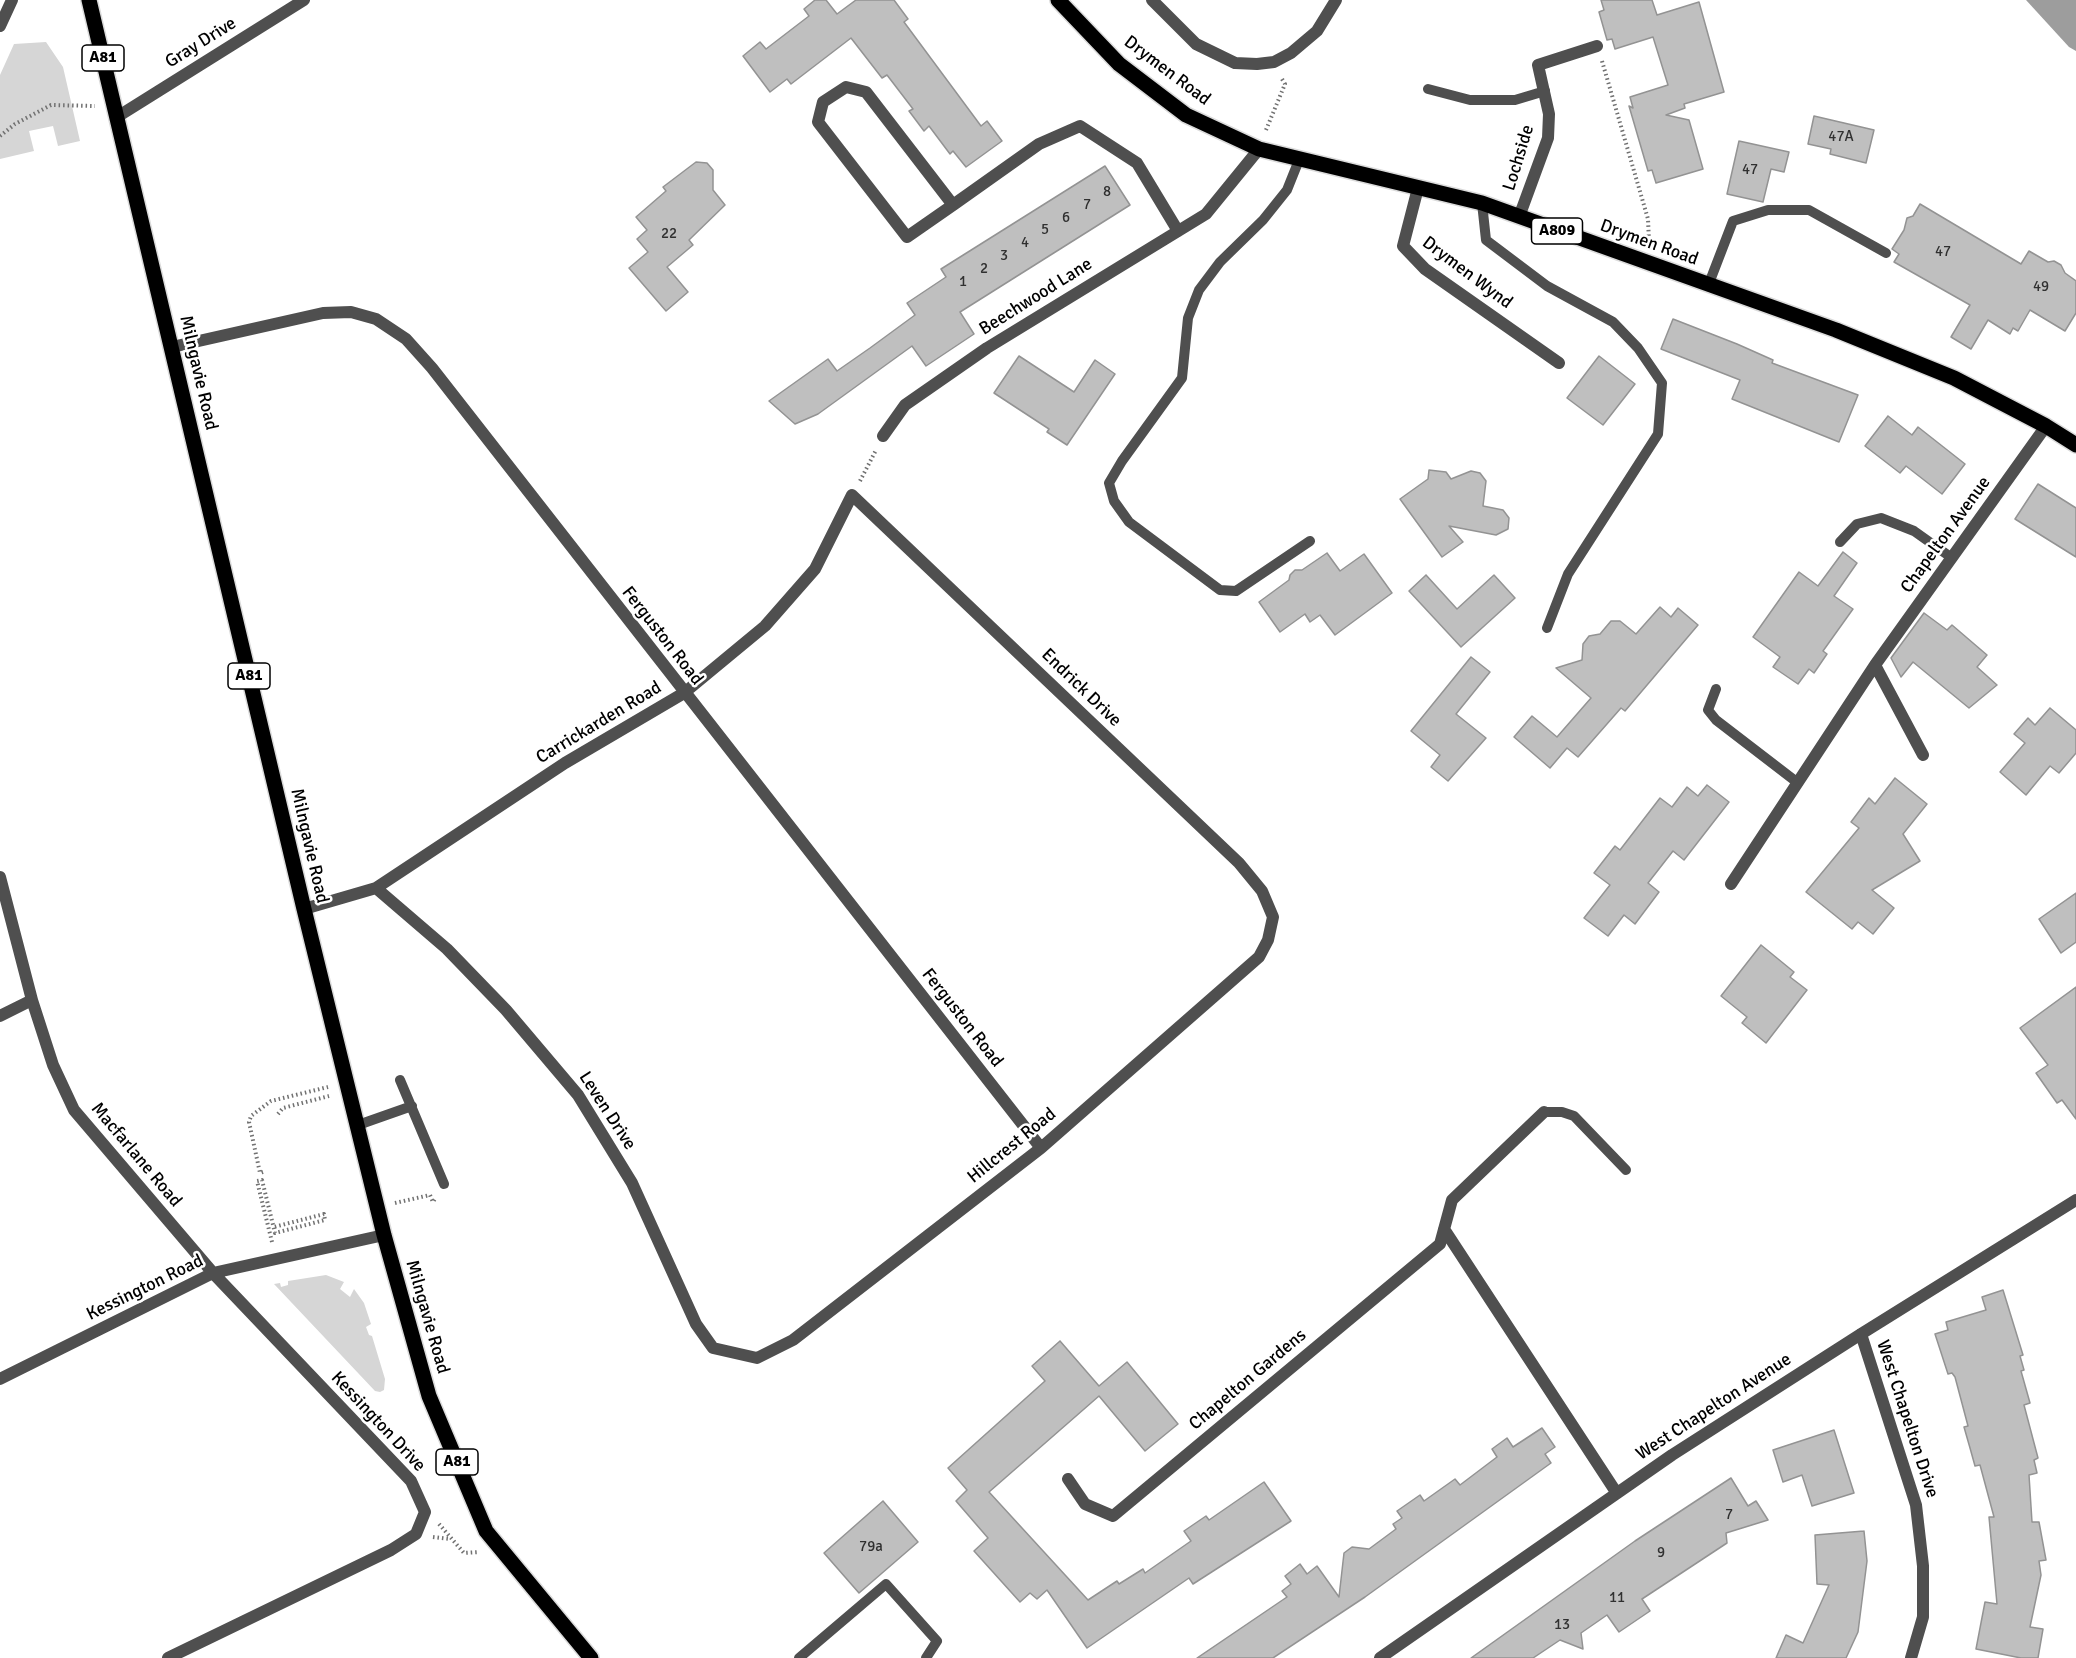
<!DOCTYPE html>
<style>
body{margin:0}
canvas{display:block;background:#fff}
</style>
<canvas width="2076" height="1658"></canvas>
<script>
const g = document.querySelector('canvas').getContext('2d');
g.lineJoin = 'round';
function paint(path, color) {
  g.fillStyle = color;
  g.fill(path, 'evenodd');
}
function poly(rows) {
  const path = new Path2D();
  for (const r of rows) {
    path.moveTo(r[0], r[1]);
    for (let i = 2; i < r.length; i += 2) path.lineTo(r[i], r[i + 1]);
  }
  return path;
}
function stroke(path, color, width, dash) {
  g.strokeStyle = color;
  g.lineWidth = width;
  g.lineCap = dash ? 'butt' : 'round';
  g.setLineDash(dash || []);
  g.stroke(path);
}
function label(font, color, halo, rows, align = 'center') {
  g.font = font + ' Signika,sans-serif';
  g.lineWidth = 5;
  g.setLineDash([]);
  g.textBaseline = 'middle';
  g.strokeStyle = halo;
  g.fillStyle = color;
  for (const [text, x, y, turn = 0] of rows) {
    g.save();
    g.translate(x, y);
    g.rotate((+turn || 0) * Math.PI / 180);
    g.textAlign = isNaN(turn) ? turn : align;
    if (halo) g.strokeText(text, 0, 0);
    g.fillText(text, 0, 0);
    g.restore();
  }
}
paint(poly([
 [46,42,63,67,80,141,58,146,53,126,29,131,34,151,0,159,0,75,14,44],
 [326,1275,344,1282,340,1289,350,1297,354,1289,364,1303,371,1324,366,1327,369,1335,372,1336,385,1379,384,1390,380,1392,375,1391,274,1284,280,1283,281,1287,288,1285,288,1281]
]), '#d6d6d6');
paint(poly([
 [2026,0,2076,0,2076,51,2069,47]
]), '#9d9d9d');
const building = poly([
 [815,0,826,0,837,14,856,0,894,0,908,19,904,22,981,126,987,121,1002,141,966,167,953,151,950,154,929,126,924,131,909,111,913,109,887,75,882,78,851,38,791,84,787,79,770,92,743,56,760,42,766,49,809,16,804,9,815,0],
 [1601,0,1652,0,1657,15,1699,2,1724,92,1684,104,1685,108,1666,115,1689,120,1703,169,1656,183,1652,170,1648,171,1629,106,1633,108,1630,97,1668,85,1653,37,1615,49,1612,39,1607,40,1599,12,1604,10,1601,0],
 [1814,116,1874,130,1866,163,1830,154,1831,149,1808,144,1814,116],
 [1739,141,1789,152,1784,172,1771,169,1763,202,1727,194,1739,141],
 [696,162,707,163,713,170,713,190,725,205,689,240,693,245,667,267,688,292,666,311,629,268,648,252,637,239,647,230,636,217,666,191,663,187,696,162],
 [1105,166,1130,205,960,312,974,334,926,366,912,346,818,414,795,424,769,401,828,359,837,371,870,348,915,315,907,303,946,277,941,269,1105,166],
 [1920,204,2021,264,2029,251,2048,262,2054,261,2061,265,2065,273,2076,281,2076,313,2065,331,2030,310,2018,331,2013,328,2010,334,1988,320,1971,349,1951,337,1970,305,1894,262,1899,254,1892,249,1904,230,1907,218,1913,216,1920,204],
 [1673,319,1737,344,1773,360,1772,363,1858,395,1839,442,1732,399,1740,380,1661,349,1673,319],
 [1019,356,1074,392,1095,360,1115,374,1067,445,1047,432,1049,429,994,393,1019,356],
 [1599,356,1635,384,1603,425,1567,398,1599,356],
 [1888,416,1912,435,1918,427,1965,464,1942,494,1906,466,1900,473,1865,446,1888,416],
 [1429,470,1446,472,1451,479,1471,471,1480,473,1486,481,1483,506,1503,510,1509,518,1508,529,1496,535,1449,526,1463,542,1442,557,1400,499,1428,479,1429,470],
 [2038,484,2076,508,2076,557,2015,519,2038,484],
 [1843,552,1857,563,1834,596,1853,609,1823,651,1827,654,1814,673,1809,669,1798,684,1773,667,1780,657,1753,637,1799,572,1818,586,1843,552],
 [1327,553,1340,571,1364,554,1392,593,1335,635,1320,615,1310,622,1305,614,1280,632,1259,602,1289,580,1290,575,1295,570,1302,570,1327,553],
 [1426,575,1457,609,1494,575,1515,598,1461,647,1409,591,1426,575],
 [1660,607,1671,617,1678,608,1698,625,1625,711,1621,708,1578,757,1567,748,1550,768,1514,737,1532,716,1557,737,1591,698,1556,668,1582,660,1583,644,1589,636,1600,634,1611,621,1620,621,1636,634,1660,607],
 [1924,613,1947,630,1952,625,1987,655,1977,667,1997,685,1969,708,1913,662,1901,677,1891,658,1924,613],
 [1471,657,1490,672,1456,714,1486,738,1448,781,1431,767,1440,755,1411,731,1471,657],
 [2050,708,2076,730,2076,753,2059,773,2050,766,2026,795,2000,772,2025,743,2014,734,2028,718,2035,725,2050,708],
 [1895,778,1927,804,1903,834,1920,861,1872,890,1894,908,1873,934,1858,922,1852,929,1806,892,1859,828,1851,822,1869,798,1875,804,1895,778],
 [1707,785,1729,802,1684,860,1673,851,1648,883,1659,892,1635,924,1624,915,1608,936,1584,918,1610,885,1594,873,1615,846,1620,850,1660,798,1672,807,1687,787,1698,796,1707,785],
 [2076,893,2076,942,2061,953,2039,919,2076,893],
 [1761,945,1794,972,1790,977,1807,990,1766,1043,1742,1023,1747,1017,1721,996,1761,945],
 [2076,987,2076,1119,2062,1100,2057,1103,2036,1073,2048,1065,2020,1028,2076,987],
 [2003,1290,2023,1355,2020,1356,2024,1370,2021,1371,2030,1403,2024,1405,2038,1458,2034,1460,2037,1473,2029,1475,2032,1522,2039,1522,2046,1560,2039,1561,2041,1575,2030,1627,2043,1629,2038,1658,2021,1658,1976,1649,1985,1602,1997,1604,1989,1517,1994,1517,1980,1465,1975,1466,1970,1448,1964,1427,1968,1426,1955,1377,1952,1373,1948,1374,1935,1334,1948,1330,1946,1322,1986,1310,1982,1297,2003,1290],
 [1060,1341,1099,1386,1127,1362,1178,1424,1145,1451,1099,1396,989,1492,1088,1600,1117,1581,1119,1584,1143,1569,1145,1573,1191,1541,1184,1531,1206,1516,1209,1520,1264,1482,1291,1521,1193,1584,1189,1578,1087,1648,1047,1590,1037,1599,1030,1593,1020,1602,974,1551,988,1538,956,1501,967,1490,948,1468,1045,1381,1032,1366,1060,1341],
 [1542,1428,1555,1447,1545,1454,1551,1463,1365,1597,1273,1658,1197,1658,1287,1597,1282,1591,1291,1584,1285,1576,1300,1564,1307,1574,1317,1566,1339,1597,1344,1553,1352,1547,1369,1549,1396,1529,1393,1524,1402,1518,1397,1511,1420,1495,1424,1501,1455,1479,1460,1485,1497,1457,1492,1449,1507,1438,1513,1447,1542,1428],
 [1834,1430,1854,1493,1812,1506,1802,1475,1783,1482,1773,1450,1834,1430],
 [1731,1478,1748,1506,1756,1501,1768,1520,1726,1533,1727,1543,1642,1599,1650,1611,1619,1632,1607,1615,1581,1633,1583,1649,1560,1640,1533,1658,1471,1658,1635,1541,1731,1478],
 [883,1501,918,1542,859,1593,824,1553,883,1501],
 [1864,1531,1867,1561,1858,1632,1846,1658,1776,1658,1786,1635,1803,1643,1829,1585,1817,1584,1815,1535,1864,1531]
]);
paint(building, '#bfbfbf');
stroke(building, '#939393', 1.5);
const primary = poly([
 [89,0,304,909,384,1235,429,1396,486,1531,591,1658],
 [1058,0,1119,64,1186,115,1259,149,1482,203,1836,330,1954,378,2046,426,2076,445]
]);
stroke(primary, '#dbdbdb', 18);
stroke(poly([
 [1602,61,1648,219,1649,242],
 [1266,130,1285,84,1282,79],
 [0,136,15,124,51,105,95,106],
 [860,481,876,450],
 [278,1114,283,1108,329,1096],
 [263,1172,260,1173,249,1122,251,1116,271,1101,328,1087],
 [395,1203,430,1195,433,1202,436,1197],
 [272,1242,257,1181,262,1180,275,1233,325,1220,324,1214,274,1227],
 [439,1524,464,1553,479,1552],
 [433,1537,450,1539]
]), '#717171', 4, [1.5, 3]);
stroke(poly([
 [1428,89,1470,100,1515,100,1545,91],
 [1299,160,1287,190,1263,220,1220,262,1199,290,1188,318,1182,378,1122,461,1109,483,1114,501,1129,522,1220,590,1236,591,1310,541],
 [1482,203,1486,240,1547,286,1613,322,1638,348,1662,383,1658,434,1568,574,1547,628],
 [1708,286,1733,221,1768,210,1809,210,1886,253],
 [1840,542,1857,524,1881,518,1914,531,1952,558],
 [1716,689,1708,710,1716,720,1798,783],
 [400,1080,444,1184],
 [1544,1112,1562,1112,1574,1116,1626,1170],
 [358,1125,412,1106],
 [799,1658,886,1584,937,1641,926,1658]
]), '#4f4f4f', 10);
stroke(poly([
 [1152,0,1196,44,1235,63,1257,64,1274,62,1291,53,1317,31,1336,0],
 [0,26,12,0],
 [117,117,304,0],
 [1418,188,1403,246,1425,269,1559,363],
 [953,205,907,237,818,122,823,102,846,87,866,92,953,205,1039,144,1080,126,1137,163,1178,231],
 [1519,217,1548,138,1549,114,1538,65,1597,46],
 [172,347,323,313,351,312,376,319,406,339,432,368,1041,1148],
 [883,436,905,405,987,348,1206,214,1259,149],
 [1875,665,1923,755],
 [0,877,32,1000,53,1065,74,1110,213,1273,411,1481,425,1512,416,1534,391,1550,168,1658],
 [1731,884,1875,665,2046,426],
 [304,909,376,888,565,763,684,693,765,626,815,569,852,495,1239,863,1262,891,1273,917,1268,940,1259,957,1041,1148,793,1340,757,1358,713,1348,696,1324,632,1183,578,1095,506,1010,447,949,376,888],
 [0,1016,32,1000],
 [1444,1229,1616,1492],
 [1861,1334,1916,1505,1923,1566,1923,1617,1911,1658],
 [0,1379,213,1273,384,1235],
 [1068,1479,1085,1504,1113,1516,1440,1244,1452,1200,1544,1112],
 [1380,1658,1672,1455,1861,1334,2076,1200]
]), '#4f4f4f', 12);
stroke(primary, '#000', 15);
label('15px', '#303030', null, [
 ["47A",1841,137],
 ["47",1750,170],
 ["8",1107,192],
 ["7",1087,205],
 ["6",1066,218],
 ["5",1045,230],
 ["22",669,234],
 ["4",1025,243],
 ["47",1943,252],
 ["3",1004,256],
 ["2",984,269],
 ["1",963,282],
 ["49",2041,287],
 ["7",1729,1515],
 ["79a",871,1547],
 ["9",1661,1553],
 ["11",1617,1598],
 ["13",1562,1625]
]);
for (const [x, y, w] of [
 [103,58,42],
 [1557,231,51],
 [249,676,42],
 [457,1462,42]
]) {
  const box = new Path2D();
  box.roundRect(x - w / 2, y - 13, w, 26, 4.5);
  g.fillStyle = '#fff';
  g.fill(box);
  stroke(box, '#000', 1.5);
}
label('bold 16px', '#000', null, [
 ["A81",103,58],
 ["A809",1557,231],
 ["A81",249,676],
 ["A81",457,1462]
]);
label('18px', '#000', '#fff', [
 ["Gray Drive",201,43,-32],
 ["Drymen Road",1167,71,37],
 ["Lochside",1519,158,-73],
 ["Drymen Road",1649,243,20],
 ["Drymen Wynd",1467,273,37],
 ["Beechwood Lane",1036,297,-32],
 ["Milngavie Road",198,373,77],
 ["Chapelton Avenue",1946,535,-54],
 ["Ferguston Road",662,636,52],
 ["Endrick Drive",1081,688,44],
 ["Carrickarden Road",599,723,-31],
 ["Milngavie Road",309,846,77],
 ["Ferguston Road",962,1018,52],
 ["Leven Drive",607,1111,57],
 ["Hillcrest Road",1012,1146,-39],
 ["Macfarlane Road",136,1155,50],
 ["Kessington Road",145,1288,-26],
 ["Milngavie Road",427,1317,74],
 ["Chapelton Gardens",1248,1380,-40],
 ["West Chapelton Avenue",1714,1407,-33],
 ["West Chapelton Drive",1907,1419,72],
 ["Kessington Drive",378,1422,47]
]);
</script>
